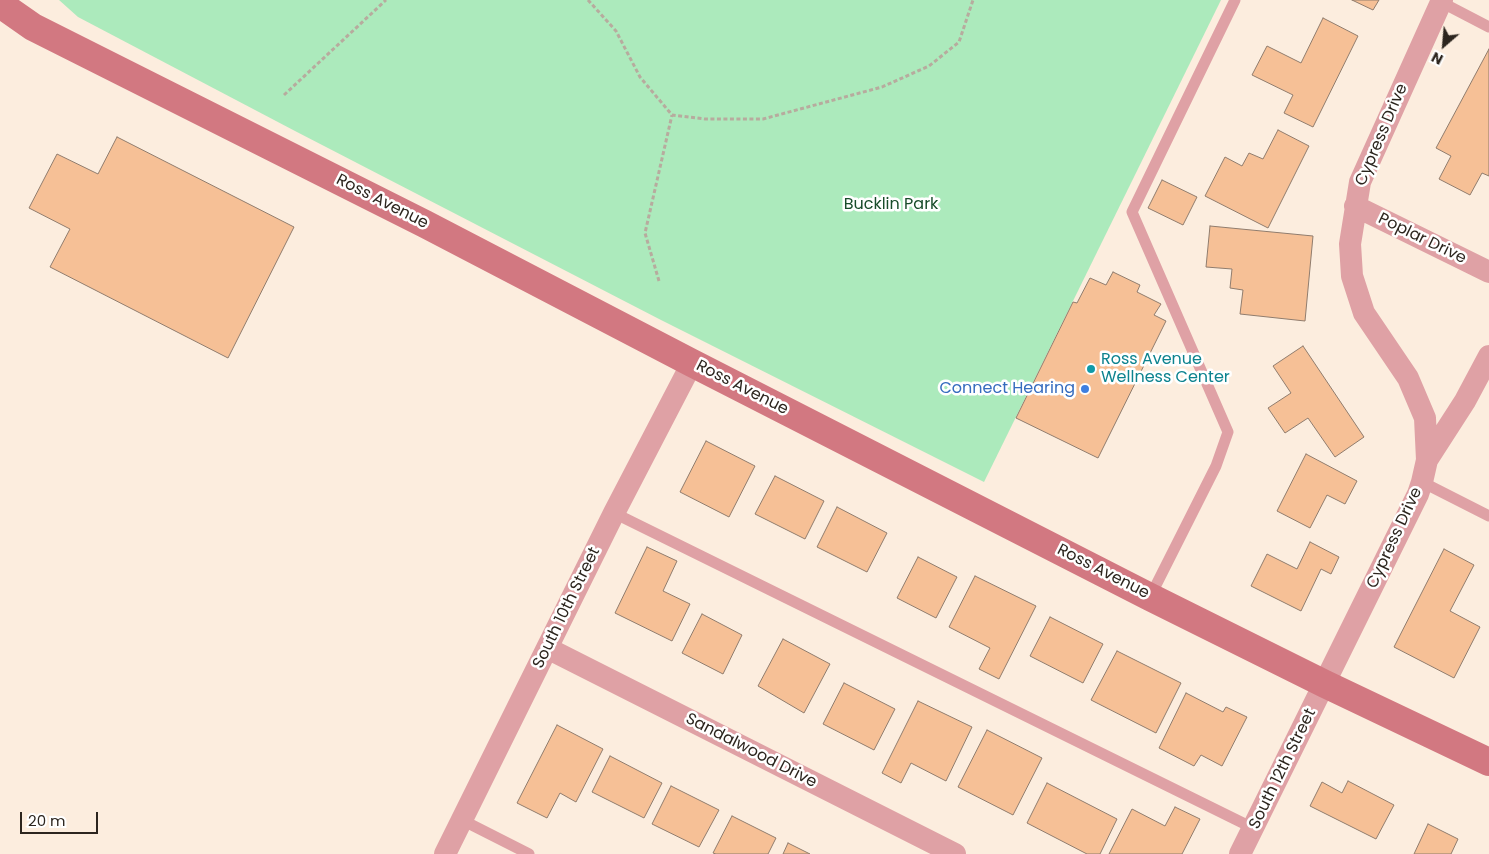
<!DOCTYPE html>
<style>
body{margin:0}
#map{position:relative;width:1489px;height:854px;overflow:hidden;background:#fcedde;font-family:Poppins,sans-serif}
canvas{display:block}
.north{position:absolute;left:1419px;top:20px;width:50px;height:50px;-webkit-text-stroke:4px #fff;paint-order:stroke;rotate:207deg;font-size:14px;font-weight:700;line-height:20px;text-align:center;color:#2c251e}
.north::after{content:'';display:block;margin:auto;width:18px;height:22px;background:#2c251e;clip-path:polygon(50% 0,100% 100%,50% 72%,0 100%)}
.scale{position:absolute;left:20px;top:812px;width:78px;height:22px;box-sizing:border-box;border:2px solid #2c251e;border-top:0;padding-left:6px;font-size:15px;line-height:18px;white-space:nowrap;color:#2c251e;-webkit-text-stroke:4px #fff;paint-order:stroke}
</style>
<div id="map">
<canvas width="1489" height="854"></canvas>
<div class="north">N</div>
<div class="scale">20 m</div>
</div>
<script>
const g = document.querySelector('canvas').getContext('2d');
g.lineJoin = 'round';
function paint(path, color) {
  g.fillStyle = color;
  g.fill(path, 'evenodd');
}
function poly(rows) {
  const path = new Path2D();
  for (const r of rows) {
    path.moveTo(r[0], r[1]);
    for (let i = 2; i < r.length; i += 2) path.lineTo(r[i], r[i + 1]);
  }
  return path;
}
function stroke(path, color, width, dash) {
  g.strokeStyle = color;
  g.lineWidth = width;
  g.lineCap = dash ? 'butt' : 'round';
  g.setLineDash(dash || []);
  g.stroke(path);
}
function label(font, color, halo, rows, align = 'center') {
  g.font = font + ' Poppins,sans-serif';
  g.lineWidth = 5;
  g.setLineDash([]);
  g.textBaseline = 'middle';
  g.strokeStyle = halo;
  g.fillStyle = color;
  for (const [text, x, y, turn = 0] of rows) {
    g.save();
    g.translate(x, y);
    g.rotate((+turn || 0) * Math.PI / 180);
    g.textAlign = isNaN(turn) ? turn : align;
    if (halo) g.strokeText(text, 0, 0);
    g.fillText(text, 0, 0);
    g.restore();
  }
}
paint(poly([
 [59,0,1221,0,984,482,661,320,295,131,78,17]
]), '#aceabc');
const building = poly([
 [1352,0,1379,0,1373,10,1352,0],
 [1323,18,1358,36,1313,127,1284,113,1293,95,1252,75,1267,46,1301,63,1323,18],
 [1489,49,1489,176,1482,173,1470,195,1439,179,1451,156,1436,148,1489,49],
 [1278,130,1309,146,1268,228,1205,196,1225,157,1242,166,1249,153,1263,159,1278,130],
 [117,137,294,227,228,358,50,267,70,229,29,208,57,154,98,174,117,137],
 [1162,180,1197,197,1183,225,1148,208,1162,180],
 [1210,226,1313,236,1305,321,1240,314,1243,290,1230,288,1232,269,1206,267,1210,226],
 [1113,272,1140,285,1137,292,1161,304,1154,315,1166,321,1098,458,1016,418,1073,302,1077,303,1090,278,1106,285,1113,272],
 [1303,346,1364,437,1335,457,1308,418,1285,433,1268,408,1291,393,1273,366,1303,346],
 [706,441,755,466,729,517,680,492,706,441],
 [1306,454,1357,481,1345,504,1327,495,1310,528,1277,511,1306,454],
 [775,476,824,501,805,539,755,514,775,476],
 [837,507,887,533,867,572,817,547,837,507],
 [1310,542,1339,557,1331,574,1321,569,1301,611,1251,586,1267,554,1297,569,1310,542],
 [647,547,677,561,663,591,690,604,672,641,615,613,647,547],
 [1444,549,1474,565,1450,611,1480,627,1454,678,1394,647,1444,549],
 [918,557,957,577,936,618,897,598,918,557],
 [975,576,1036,606,999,679,979,669,990,648,949,627,975,576],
 [702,614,742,635,723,674,682,653,702,614],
 [1050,617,1103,644,1083,683,1030,656,1050,617],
 [783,639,830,664,804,713,758,686,783,639],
 [1117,651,1181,683,1156,733,1091,700,1117,651],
 [844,683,895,709,874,750,823,724,844,683],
 [1186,693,1223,712,1226,707,1247,717,1222,766,1201,755,1194,766,1159,748,1186,693],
 [918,701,972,727,946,781,911,763,901,783,882,773,918,701],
 [557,725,603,749,576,802,560,793,547,818,517,803,557,725],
 [987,730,1042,758,1013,815,958,787,987,730],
 [610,756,662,783,644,818,592,792,610,756],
 [1348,781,1394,805,1376,839,1310,806,1322,782,1342,793,1348,781],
 [1047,783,1117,819,1100,854,1087,854,1027,823,1047,783],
 [671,786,719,810,699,847,652,824,671,786],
 [1175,807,1200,819,1182,854,1109,854,1132,809,1165,826,1175,807],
 [732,816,776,838,768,854,716,854,713,853,732,816],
 [1428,824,1458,839,1451,854,1414,854,1428,824],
 [788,843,810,854,783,854,788,843]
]);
paint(building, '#f6c096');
stroke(building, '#907c6d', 1);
stroke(poly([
 [588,0,616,31,640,77,672,115,705,119,763,119,882,87,929,66,959,42,973,0],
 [284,95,386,0],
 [659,281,645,233,672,115]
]), '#b7ab9e', 3, [4, 2.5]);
stroke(poly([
 [1441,2,1489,27],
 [1422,482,1489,516],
 [614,513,1253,828],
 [1150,597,1216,466,1228,432,1132,212,1235,0],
 [462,820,529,854]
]), '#dfa1a5', 11);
stroke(poly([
 [1355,206,1489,272],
 [1427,460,1465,401,1489,356],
 [547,648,955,854],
 [445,854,614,513,692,363],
 [1240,854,1418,494,1422,482,1427,460,1425,418,1408,378,1364,313,1352,276,1350,244,1360,182,1442,0]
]), '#dfa1a5', 22);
stroke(poly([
 [0,4,33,27,425,224,692,363,1150,597,1325,684,1489,762]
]), '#d27881', 28);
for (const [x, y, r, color] of [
 [1091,369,5,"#0f9aa8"],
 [1085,389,5,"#3f7fe0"]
]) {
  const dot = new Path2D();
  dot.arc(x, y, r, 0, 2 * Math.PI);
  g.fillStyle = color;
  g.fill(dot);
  stroke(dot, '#fff', 2);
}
label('16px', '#2c251e', '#fff', [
 ["Cypress Drive",1382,135,-67],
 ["Ross Avenue",382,202,27],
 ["Poplar Drive",1422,239,26],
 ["Ross Avenue",742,388,27],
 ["Cypress Drive",1395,538,-65],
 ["Ross Avenue",1103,572,27],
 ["South 10th Street",567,608,-64],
 ["Sandalwood Drive",751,751,27],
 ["South 12th Street",1283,769,-64]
]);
label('16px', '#184c2a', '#fff', [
 ["Bucklin Park",891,205]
]);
label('16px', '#0d838f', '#fff', [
 ["Ross Avenue",1101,360],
 ["Wellness Center",1101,378]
], 'left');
label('16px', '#366cbe', '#fff', [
 ["Connect Hearing",1075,389]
], 'right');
</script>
